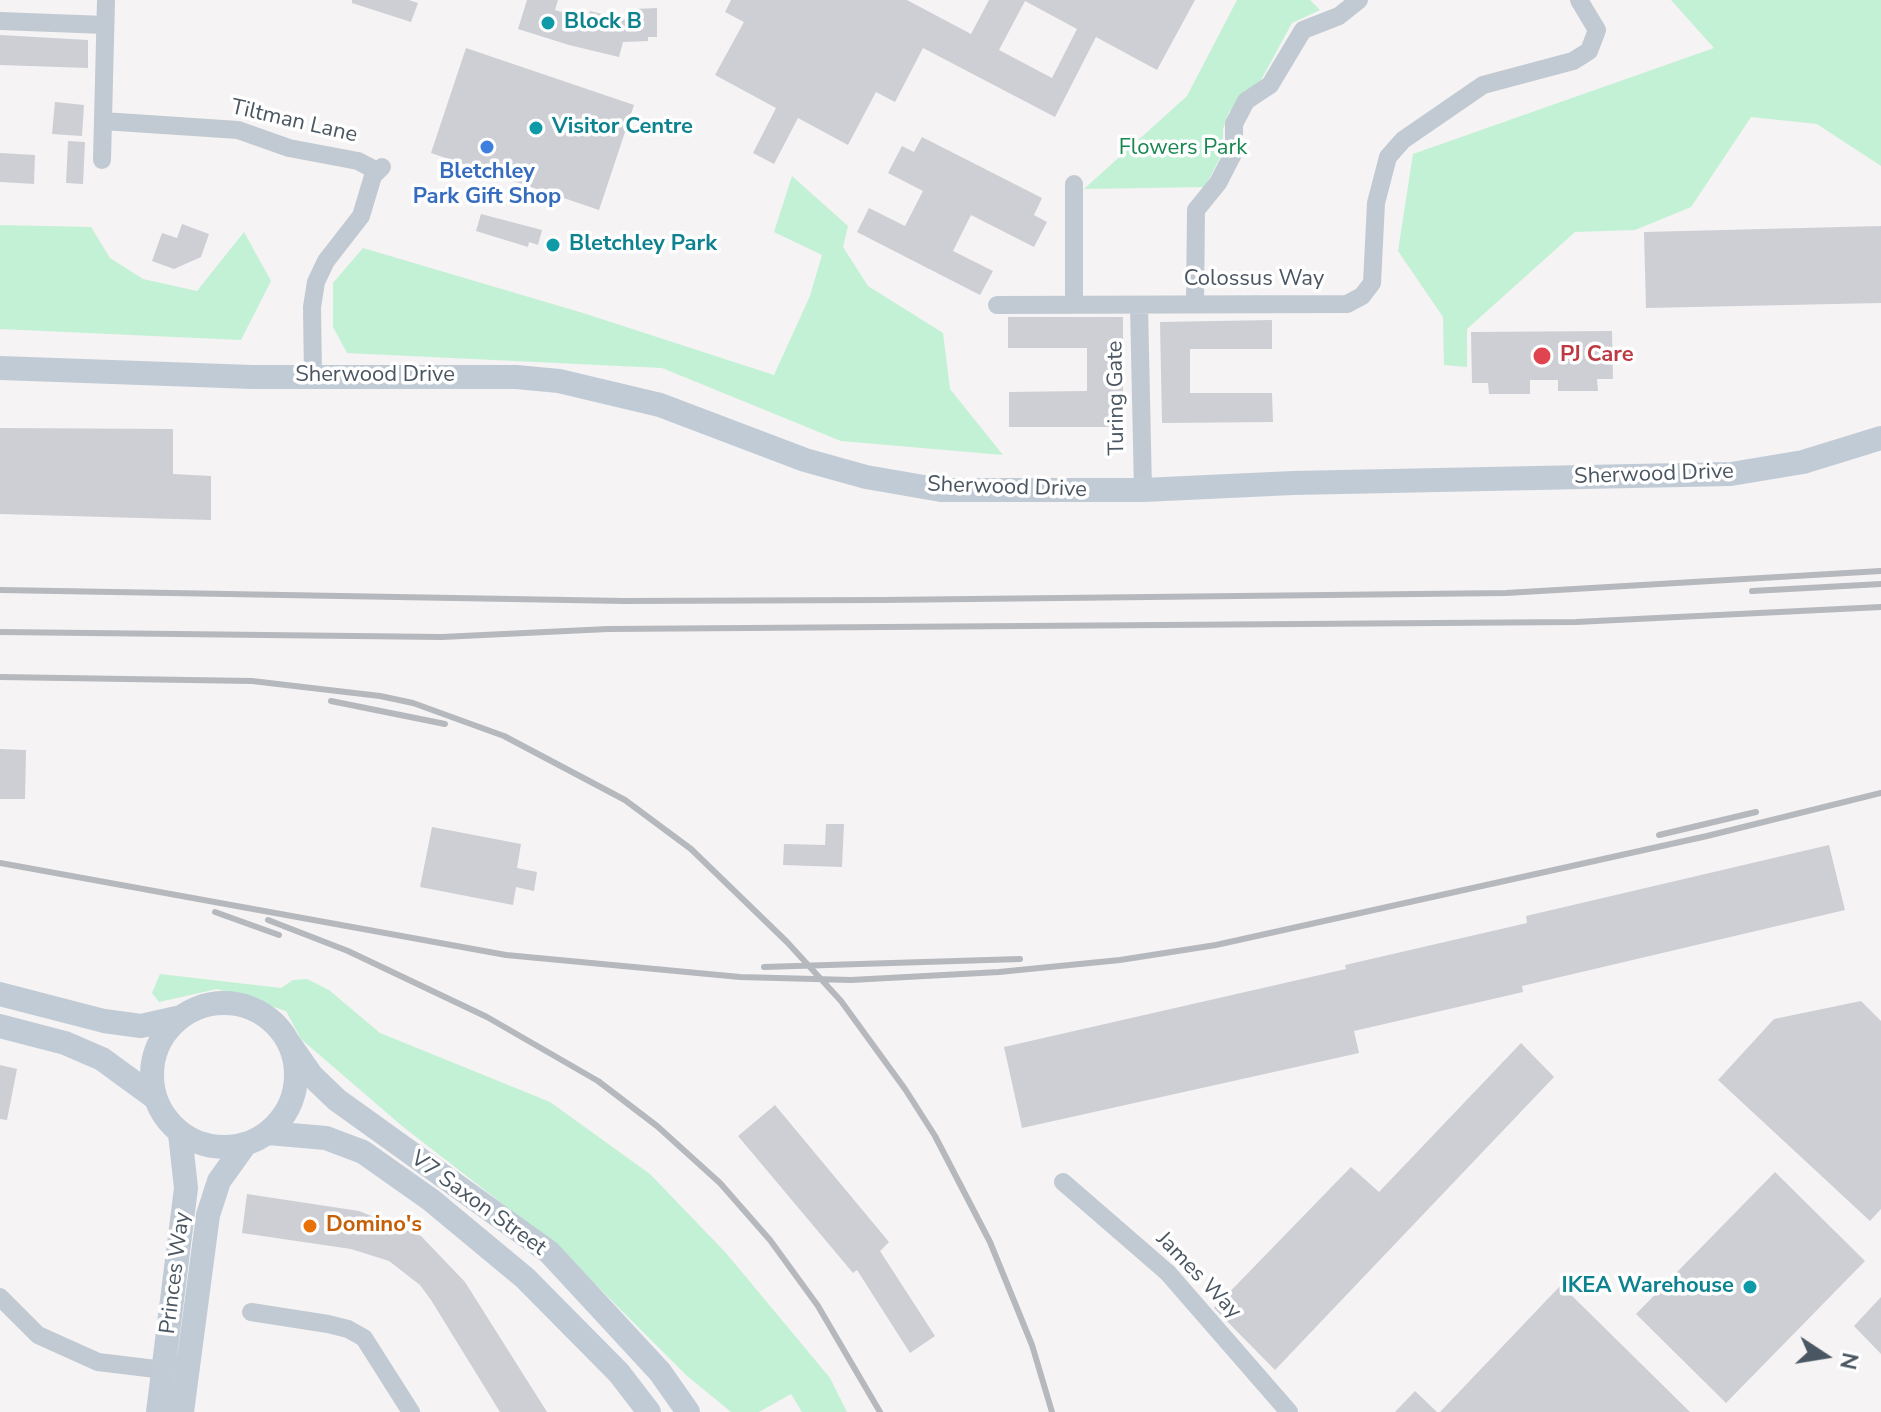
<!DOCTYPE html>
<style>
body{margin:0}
#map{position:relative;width:1881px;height:1412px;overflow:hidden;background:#f5f3f3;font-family:"Nunito Sans",sans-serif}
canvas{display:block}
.north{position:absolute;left:1785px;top:1316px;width:80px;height:80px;-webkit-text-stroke:6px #fff;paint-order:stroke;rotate:102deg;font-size:22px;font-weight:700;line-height:32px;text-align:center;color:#4a5661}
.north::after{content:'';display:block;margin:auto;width:28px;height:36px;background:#4a5661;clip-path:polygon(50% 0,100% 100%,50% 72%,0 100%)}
</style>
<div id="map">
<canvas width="1881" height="1412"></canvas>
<div class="north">N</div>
</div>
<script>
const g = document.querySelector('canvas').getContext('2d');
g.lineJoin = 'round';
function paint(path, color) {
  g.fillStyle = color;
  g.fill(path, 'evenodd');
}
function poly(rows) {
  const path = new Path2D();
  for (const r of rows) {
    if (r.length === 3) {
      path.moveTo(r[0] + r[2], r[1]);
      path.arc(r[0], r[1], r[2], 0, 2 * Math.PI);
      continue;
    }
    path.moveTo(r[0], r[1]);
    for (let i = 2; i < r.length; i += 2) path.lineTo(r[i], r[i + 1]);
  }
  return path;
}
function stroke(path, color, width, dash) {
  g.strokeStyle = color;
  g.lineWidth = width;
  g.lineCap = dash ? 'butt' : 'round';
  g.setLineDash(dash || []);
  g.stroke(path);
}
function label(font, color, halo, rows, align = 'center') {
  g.font = font + ' "Nunito Sans",sans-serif';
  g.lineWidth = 7;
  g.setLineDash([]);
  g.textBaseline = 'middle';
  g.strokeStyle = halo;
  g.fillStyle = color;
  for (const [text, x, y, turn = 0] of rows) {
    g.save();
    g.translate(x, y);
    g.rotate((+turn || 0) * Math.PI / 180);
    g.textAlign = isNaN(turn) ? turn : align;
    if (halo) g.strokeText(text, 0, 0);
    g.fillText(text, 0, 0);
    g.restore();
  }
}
paint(poly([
 [1237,0,1310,0,1320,10,1292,23,1261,80,1229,112,1223,129,1223,152,1205,187,1084,189,1187,96],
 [1671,0,1881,0,1881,166,1817,124,1751,117,1691,207,1635,230,1575,232,1467,329,1467,367,1444,365,1443,317,1398,251,1413,154,1714,48],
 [792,176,848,226,843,247,868,286,943,333,950,389,1003,455,841,441,662,368,347,353,333,327,333,283,363,248,583,313,774,375,810,296,822,255,774,232],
 [0,225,91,227,110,258,143,279,197,291,244,232,271,281,241,340,0,329],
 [160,974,281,988,293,980,307,979,329,990,380,1033,550,1102,650,1174,726,1253,830,1378,847,1412,802,1412,791,1394,759,1412,731,1412,686,1375,557,1246,402,1126,301,1039,286,1011,217,989,159,1002,152,993]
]), '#c3f1d5');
paint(poly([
 [352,0,409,0,418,3,411,22,352,3],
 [527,0,558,0,555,10,588,20,590,11,634,22,634,9,657,8,657,37,648,37,648,41,623,42,619,57,569,45,518,29],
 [731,0,907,0,971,34,989,0,1195,0,1157,70,1096,37,1055,117,923,48,895,102,876,92,848,145,798,118,774,164,753,153,776,108,715,75,744,22,725,12],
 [1025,1,1077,29,1052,78,999,50],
 [0,35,88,40,88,68,0,65],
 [466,48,634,105,599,210,431,153],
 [55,102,84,105,82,136,52,134],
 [922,137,1042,198,1034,215,1047,222,1034,247,971,215,953,251,993,271,980,295,857,232,869,208,905,226,923,191,888,173,902,146,914,152],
 [68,141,85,142,83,184,66,183],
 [0,153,35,155,34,184,0,182],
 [481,214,542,230,538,245,529,242,528,247,476,231],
 [182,224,209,234,201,257,174,269,152,261,162,233,177,238],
 [1881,226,1881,303,1646,308,1644,232],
 [1008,317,1123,317,1123,427,1009,427,1009,392,1087,391,1087,348,1008,348],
 [1272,320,1272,349,1190,349,1190,393,1272,393,1273,422,1162,423,1160,322],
 [1612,331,1613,379,1597,379,1598,391,1558,391,1558,380,1530,380,1530,394,1489,394,1488,383,1472,383,1471,332],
 [0,428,173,429,173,474,211,476,211,520,0,514],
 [0,749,26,750,25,799,0,799],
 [826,824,844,824,842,867,783,865,784,844,825,845],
 [432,827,521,844,517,868,537,872,534,891,516,887,513,905,420,887],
 [1829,845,1845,910,1522,986,1523,992,1354,1031,1359,1053,1022,1128,1004,1047,1346,969,1345,965,1527,923,1526,916],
 [1861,1001,1881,1021,1881,1209,1870,1221,1718,1080,1774,1019],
 [1521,1043,1554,1077,1275,1370,1214,1308,1351,1167,1379,1192],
 [0,1065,17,1069,7,1120,0,1119],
 [775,1105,889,1242,880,1251,935,1336,910,1353,857,1270,853,1273,738,1136],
 [1775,1172,1865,1261,1726,1403,1636,1314],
 [247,1194,359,1211,421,1236,465,1282,547,1412,500,1412,431,1300,420,1285,389,1261,351,1249,242,1233],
 [1561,1285,1690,1412,1440,1412],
 [1881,1297,1881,1354,1854,1326],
 [1415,1391,1437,1412,1395,1412]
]), '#cdcfd5');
stroke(poly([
 [0,21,105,25],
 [103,121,238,130,289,148,358,161,377,171],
 [102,160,106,0],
 [1195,303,1196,210,1218,183,1234,152,1234,124,1246,101,1270,85,1303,30,1339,16,1359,0],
 [1074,304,1074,184],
 [997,305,1347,304,1362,296,1372,283,1376,203,1388,157,1403,140,1483,85,1573,61,1589,51,1597,30,1579,0],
 [1139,305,1143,490],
 [313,376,312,307,316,282,326,261,361,216,373,176,382,167],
 [1063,1182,1168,1273,1289,1412],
 [0,1297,38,1335,98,1362,164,1370,173,1363],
 [251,1312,328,1324,348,1329,364,1338,411,1412]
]), '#c1cad2', 18);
stroke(poly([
 [0,368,252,377,516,377,559,381,660,405,805,460,866,477,941,490,1143,490,1293,483,1731,474,1803,462,1881,438],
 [0,994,104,1021,141,1026,181,1017],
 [224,1075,72],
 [0,1026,65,1043,102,1059,154,1097],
 [289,1043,312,1076,337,1100,549,1252,660,1372,688,1412],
 [268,1133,326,1138,363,1152,431,1200,525,1278,619,1373,649,1412],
 [158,1412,186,1188,180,1134],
 [182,1412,208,1215,219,1181,244,1146]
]), '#c1cbd6', 24);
stroke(poly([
 [0,590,624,601,882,600,1506,593,1881,571],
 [1752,591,1881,584],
 [0,632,442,637,608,629,1576,622,1881,607],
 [0,677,252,681,380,696,413,703,504,736,625,800,691,849,787,942,841,1001,905,1089,935,1136,990,1242,1032,1345,1052,1412],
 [331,701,445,724],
 [1659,835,1756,812],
 [0,863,506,955,740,977,851,980,999,972,1120,960,1216,945,1707,836,1881,793],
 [215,912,279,935],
 [268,920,348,951,487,1017,598,1081,657,1126,720,1183,770,1240,818,1306,880,1412],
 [764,967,1020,959]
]), '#b5b8bd', 6);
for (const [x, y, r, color] of [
 [548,23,8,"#0f9aa8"],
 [536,128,8,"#0f9aa8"],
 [487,147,8,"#3f7fe0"],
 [553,245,8,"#0f9aa8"],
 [1542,356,10,"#e0444e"],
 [310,1226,8,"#e8710a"],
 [1750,1287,8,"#0f9aa8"]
]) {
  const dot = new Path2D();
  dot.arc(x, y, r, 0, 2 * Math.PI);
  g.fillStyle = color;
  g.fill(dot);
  stroke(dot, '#fff', 3);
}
label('bold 22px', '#0d838f', '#fff', [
 ["Block B",564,23],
 ["Visitor Centre",552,128],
 ["Bletchley Park",569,245],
 ["IKEA Warehouse",1734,1287,"right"]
], 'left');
label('22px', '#4a5661', '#fff', [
 ["Tiltman Lane",294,122,13],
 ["Colossus Way",1254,280],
 ["Sherwood Drive",375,376],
 ["Turing Gate",1117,398,-91],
 ["Sherwood Drive",1654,475,-2],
 ["Sherwood Drive",1007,488,2],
 ["V7 Saxon Street",478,1204,36],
 ["Princes Way",176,1273,-83],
 ["James Way",1198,1276,46]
]);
label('22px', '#17864f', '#fff', [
 ["Flowers Park",1183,149]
]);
label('bold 22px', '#366cbe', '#fff', [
 ["Bletchley",487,173],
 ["Park Gift Shop",487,198]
]);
label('bold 22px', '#be3a42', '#fff', [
 ["PJ Care",1560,356]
], 'left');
label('bold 22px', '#c56008', '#fff', [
 ["Domino's",326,1226]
], 'left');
</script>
